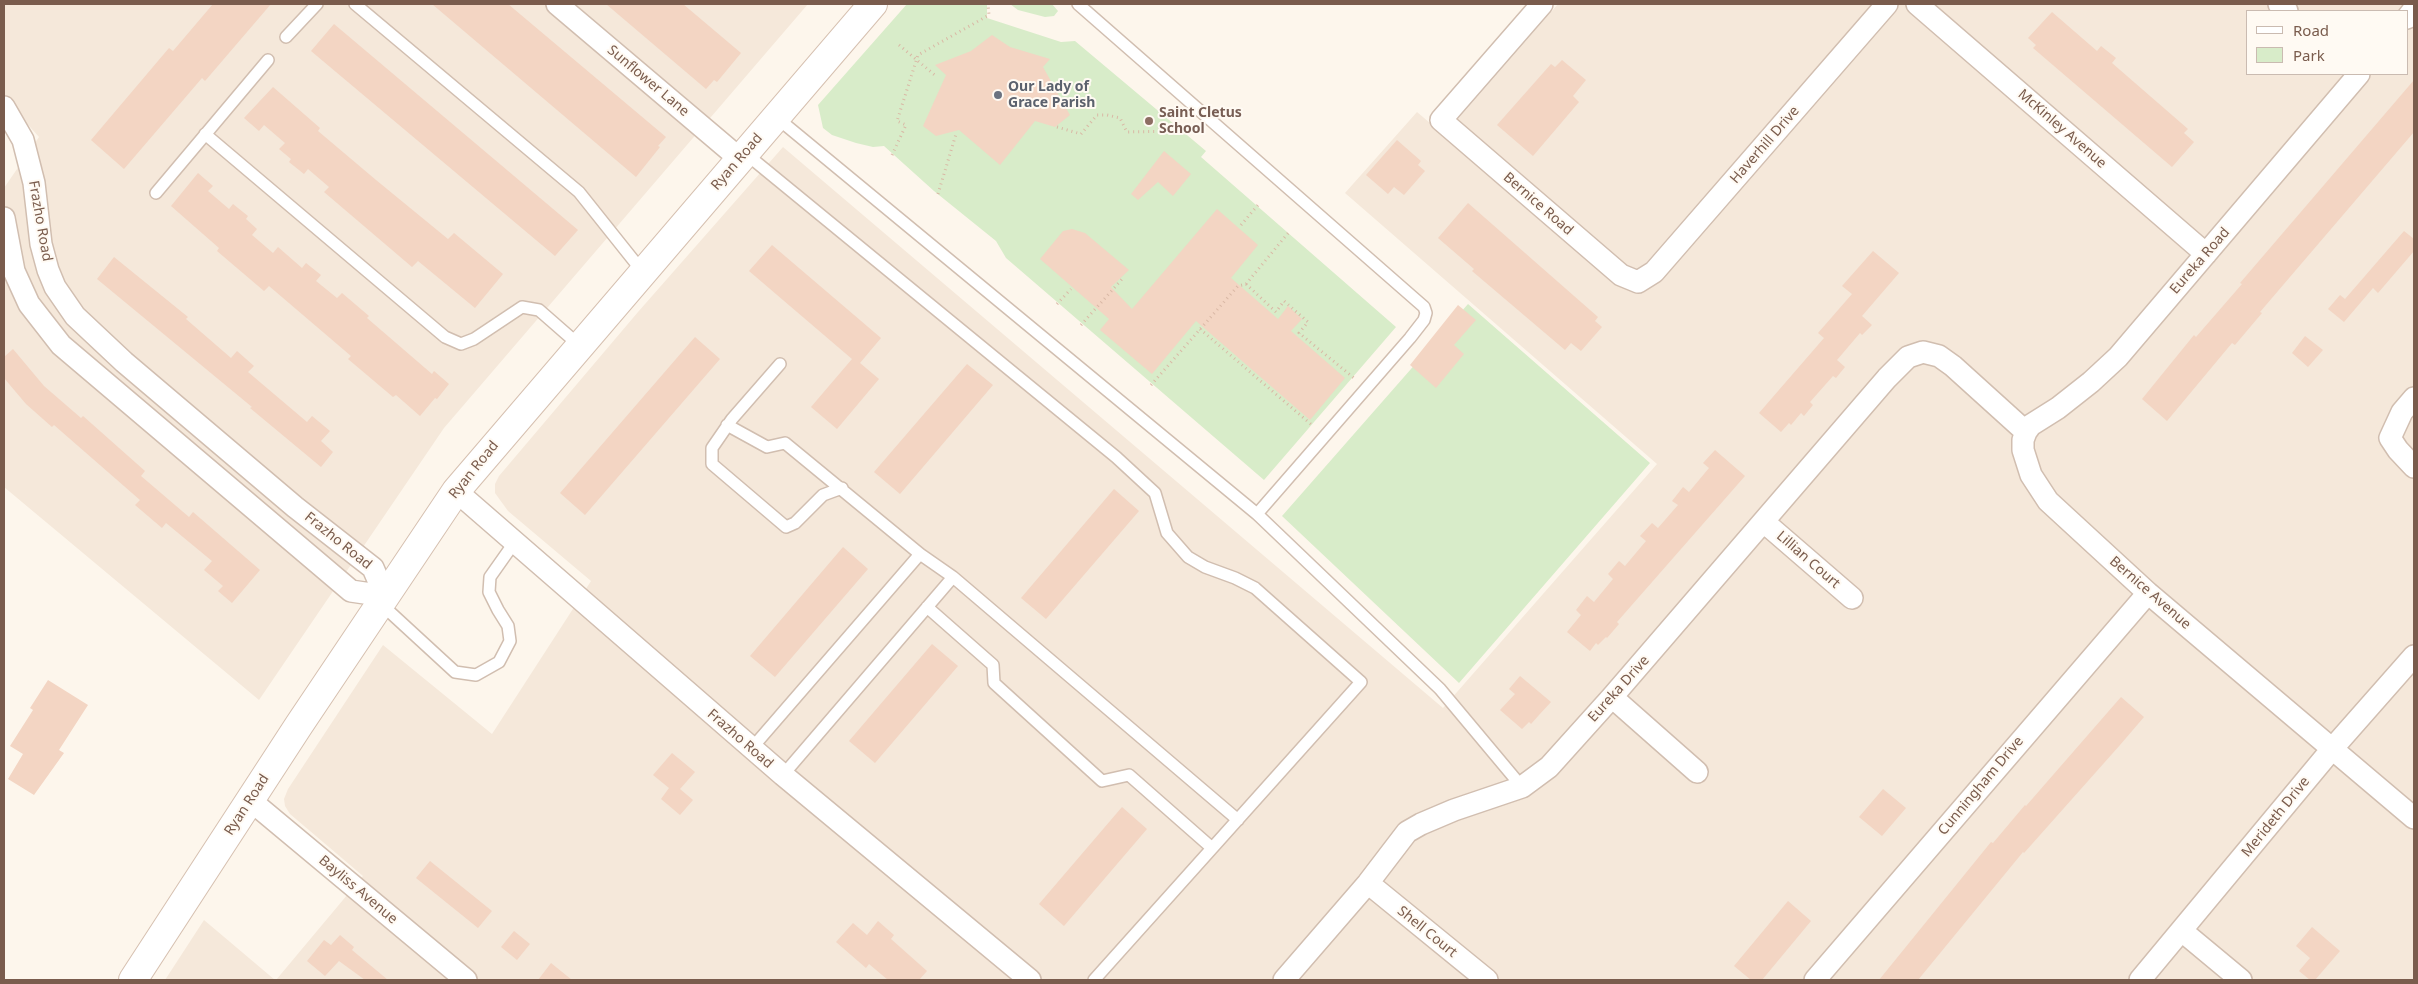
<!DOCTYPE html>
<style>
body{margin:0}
#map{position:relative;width:2418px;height:984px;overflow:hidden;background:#fdf6ec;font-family:"Noto Sans",sans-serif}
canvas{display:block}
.frame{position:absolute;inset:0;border:5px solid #7a5c4d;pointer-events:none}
.legend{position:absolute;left:2246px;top:10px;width:162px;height:65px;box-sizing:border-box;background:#fffaf3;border:1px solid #cabbb1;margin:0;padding:6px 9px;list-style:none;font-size:15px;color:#7a5c4d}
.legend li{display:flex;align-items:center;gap:10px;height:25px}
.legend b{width:25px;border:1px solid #cabbb1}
</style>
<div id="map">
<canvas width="2418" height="984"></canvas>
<div class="frame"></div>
<ul class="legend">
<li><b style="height:6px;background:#fff"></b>Road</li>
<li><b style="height:14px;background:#d8ecc9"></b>Park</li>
</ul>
</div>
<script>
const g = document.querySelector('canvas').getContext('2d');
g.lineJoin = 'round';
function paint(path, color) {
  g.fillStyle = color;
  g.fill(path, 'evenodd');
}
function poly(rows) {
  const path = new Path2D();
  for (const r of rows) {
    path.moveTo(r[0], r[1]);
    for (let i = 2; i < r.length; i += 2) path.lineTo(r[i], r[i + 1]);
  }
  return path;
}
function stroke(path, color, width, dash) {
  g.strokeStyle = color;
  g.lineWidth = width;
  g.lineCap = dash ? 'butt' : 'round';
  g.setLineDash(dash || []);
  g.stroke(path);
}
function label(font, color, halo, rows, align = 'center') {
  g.font = font + ' "Noto Sans",sans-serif';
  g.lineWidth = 4;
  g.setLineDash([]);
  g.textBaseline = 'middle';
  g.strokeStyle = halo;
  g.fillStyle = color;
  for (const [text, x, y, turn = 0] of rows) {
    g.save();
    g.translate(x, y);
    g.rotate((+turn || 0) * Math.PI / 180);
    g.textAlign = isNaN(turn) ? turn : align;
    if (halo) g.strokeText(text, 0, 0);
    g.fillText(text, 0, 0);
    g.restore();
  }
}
paint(poly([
 [4,4,808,4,444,428,259,700,4,487,4,188,39,137,4,98],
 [1558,4,2414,4,2414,980,276,980,363,876,290,814,285,806,284,799,288,789,383,645,492,734,591,581,508,511,495,493,495,484,499,476,638,312,783,147,1443,708,1657,464,1345,193,1417,112,1444,135],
 [2247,11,2407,11,2407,74,2247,74],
 [204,920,275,980,165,980]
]), '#f5e8da');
paint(poly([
 [907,4,987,4,987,18,1061,42,1075,41,1206,151,1201,157,1396,327,1264,480,1006,258,996,241,934,191,884,146,873,147,856,143,832,135,823,128,818,105],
 [1010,4,1052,4,1058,11,1054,16,1045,17,1018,10],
 [1468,304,1650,463,1459,683,1282,516]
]), '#d8ecc9');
paint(poly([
 [213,4,271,4,205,81,202,78,124,169,91,140,169,48,173,51],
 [432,4,508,4,666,137,658,146,660,147,636,177],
 [606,4,683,4,741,53,717,82,714,80,706,89],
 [2052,12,2097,51,2101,46,2116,58,2112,63,2188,129,2184,133,2194,142,2172,167,2033,48,2036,45,2028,38],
 [334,24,578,230,555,256,311,51],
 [992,35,1010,47,1050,59,1043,67,1070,115,1055,127,1035,121,1000,165,959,130,936,136,923,126,946,75,935,65,971,51],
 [1562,60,1586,80,1573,96,1579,102,1533,156,1497,125,1551,64,1555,67],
 [2414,80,2414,132,2260,312,2262,313,2235,345,2232,343,2167,421,2142,399,2194,335,2196,337,2242,284,2240,283],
 [273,87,320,128,318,131,376,180,448,239,454,233,503,274,475,308,418,261,412,267,324,192,329,187,308,169,304,174,289,162,291,159,279,149,285,143,264,125,259,131,244,118],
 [1397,140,1421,161,1418,165,1425,171,1404,195,1394,187,1388,194,1366,175],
 [1164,151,1191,174,1173,196,1158,182,1138,200,1131,194],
 [198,173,213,186,208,191,229,209,233,204,248,216,246,219,257,229,252,235,273,253,278,247,302,268,306,263,321,275,316,281,337,298,342,293,369,316,367,318,432,374,434,371,449,384,437,399,435,398,420,416,396,395,393,397,348,359,351,356,269,286,264,291,217,251,219,248,171,206],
 [1468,203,1598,317,1595,321,1602,327,1581,351,1571,343,1565,350,1472,271,1474,269,1438,238],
 [1217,209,1258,245,1231,278,1278,319,1288,306,1302,319,1291,331,1345,378,1310,420,1196,321,1152,374,1100,330,1109,319,1040,259,1063,231,1072,229,1085,233,1129,270,1111,287,1132,309],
 [2404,231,2414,239,2414,251,2378,293,2373,288,2344,322,2328,309,2340,295,2345,299],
 [772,245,881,338,860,363,879,379,837,429,811,407,852,359,749,271],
 [1873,251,1899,273,1862,316,1872,325,1862,335,1860,333,1837,360,1845,367,1836,378,1833,376,1810,402,1813,405,1804,416,1801,413,1791,425,1789,423,1781,432,1759,413,1824,338,1818,333,1852,294,1842,286],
 [114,257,188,317,186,319,231,358,237,351,254,366,248,372,307,422,312,416,330,431,321,441,333,452,321,467,250,408,252,407,97,279],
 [1458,305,1476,320,1454,345,1464,354,1436,388,1410,365],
 [2305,336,2323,350,2308,367,2292,353],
 [695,337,720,359,585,515,560,493],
 [13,349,44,386,81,418,83,416,145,471,141,476,189,517,193,512,260,570,232,603,218,591,223,586,204,570,212,561,166,523,162,528,135,505,140,500,54,425,52,427,26,404,4,378,4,357],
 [967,364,993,385,900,494,874,472],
 [1715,450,1745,476,1617,622,1619,624,1607,638,1606,637,1598,645,1596,643,1590,651,1567,632,1581,615,1576,610,1587,596,1594,602,1613,579,1608,574,1619,561,1625,566,1646,541,1640,536,1652,523,1658,528,1678,505,1672,501,1683,487,1689,492,1709,468,1703,463],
 [1114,489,1139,511,1046,619,1021,598],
 [843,547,868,569,775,677,750,656],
 [932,644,958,666,875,763,849,741],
 [1520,676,1551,702,1539,715,1531,724,1529,722,1522,729,1500,710,1515,694,1509,689],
 [48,680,88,705,59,750,64,753,34,795,8,779,23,754,10,746,33,710,30,708],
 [2121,697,2144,717,2120,745,2024,853,2023,852,1918,980,1879,980,1991,842,1993,843,2025,805,2026,806],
 [672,753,695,772,680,789,693,800,680,815,661,799,669,788,653,775],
 [1883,789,1906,808,1882,836,1859,817],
 [1122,807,1147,829,1064,926,1039,904],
 [430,861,492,911,478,928,416,878],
 [1788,901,1811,921,1762,980,1751,980,1734,966],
 [878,921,894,935,891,939,927,971,919,980,888,980,869,964,866,968,836,942,853,923,867,935],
 [2312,927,2340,951,2315,980,2310,980,2299,971,2310,958,2296,946],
 [514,931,530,944,517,960,501,947],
 [340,935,354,947,352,950,388,980,365,980,339,961,325,976,307,961,324,940,331,945],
 [551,963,572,980,538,980]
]), '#f3d5c3');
const service = poly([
 [355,4,579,192,642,271],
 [1078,4,1424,307,1426,313,1424,320,1410,338,1257,514],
 [286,37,317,4],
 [776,117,1257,514,1440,689,1522,787],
 [205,134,445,337,461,344,474,339,522,307,539,310,579,345],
 [745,153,1116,457,1155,493,1167,533,1188,557,1205,567,1235,578,1255,588,1361,682,1094,980],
 [156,193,268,60],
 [780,364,732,419,712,448,712,464,786,527,795,523,823,495,842,488],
 [727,425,767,447,785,443,920,554,752,748],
 [920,554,953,577],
 [380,603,455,672,476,675,499,662,510,641,508,626,498,610,489,592,490,577,514,543],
 [927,607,993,665,994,683,1102,781,1129,775,1212,848],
 [783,775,953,577,1238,820]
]);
const minor = poly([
 [557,4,740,159],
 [1542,4,1441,120,1621,275,1638,282,1654,272,1887,4],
 [1917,4,2206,254],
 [2279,4,2287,11],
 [2407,18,2414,9],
 [4,107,23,140,34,183,41,244,48,270,55,287,75,316,124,362,295,507,373,568,385,596],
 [4,218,14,271,29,304,61,345,351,591,385,596],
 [2414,398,2402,412,2390,438,2398,450,2414,467],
 [2026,432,2031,425,2058,408,2091,382,2118,357,2359,74],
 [456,491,783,775,1030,980],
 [1764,522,1852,598],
 [1612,697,1697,772],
 [250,800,466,980],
 [1368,883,1487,980],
 [2182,931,2241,980],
 [1284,980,1368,883,1407,832,1421,824,1454,810,1522,787,1549,767,1612,697,1887,378,1908,357,1923,352,1939,356,1953,366,2026,432,2023,440,2023,450,2031,475,2048,501,2148,593,2414,818],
 [1815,980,2148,593],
 [2140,980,2332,749,2414,656]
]);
const secondary = poly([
 [133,980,299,725,456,491,873,4]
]);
stroke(service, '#d1beb0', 14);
stroke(minor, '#d1beb0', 24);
stroke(secondary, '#d6c0b0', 30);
stroke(poly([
 [899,45,937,77],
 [1057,127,1081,134,1097,115,1107,115,1120,118,1127,132,1173,131],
 [892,155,906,125,897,121,918,55,989,15,988,4],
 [938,194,956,134],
 [1241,225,1258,205],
 [1246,284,1276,312,1284,301,1308,322,1299,333,1354,378],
 [1057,304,1071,289],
 [1081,325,1123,278],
 [1200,329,1313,426],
 [1151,385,1238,286,1246,284,1289,232]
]), '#d9b8a5', 3, [1, 4]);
stroke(service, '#fff', 11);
stroke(minor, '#fff', 21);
stroke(secondary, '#fff', 28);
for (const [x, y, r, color] of [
 [998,95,5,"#6b7280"],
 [1149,121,5,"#8d6e63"]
]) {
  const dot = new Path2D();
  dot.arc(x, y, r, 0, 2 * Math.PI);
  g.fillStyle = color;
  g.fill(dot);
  stroke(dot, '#fffaf3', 2);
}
label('14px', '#7a5c4d', '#fffaf3', [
 ["Sunflower Lane",648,81,40],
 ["McKinley Avenue",2062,129,41],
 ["Haverhill Drive",1765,145,-49],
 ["Ryan Road",737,162,-49],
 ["Bernice Road",1538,204,41],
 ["Frazho Road",40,221,80],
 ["Eureka Road",2200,261,-49],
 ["Ryan Road",474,470,-51],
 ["Frazho Road",338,541,39],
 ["Lillian Court",1808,560,41],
 ["Bernice Avenue",2150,593,41],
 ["Eureka Drive",1619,689,-48],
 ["Frazho Road",740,739,41],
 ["Cunningham Drive",1981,786,-50],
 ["Ryan Road",247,805,-57],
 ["Merideth Drive",2276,817,-51],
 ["Bayliss Avenue",358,890,40],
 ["Shell Court",1427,932,39]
]);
label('bold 14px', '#5b616d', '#fffaf3', [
 ["Our Lady of",1008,87],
 ["Grace Parish",1008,103]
], 'left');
label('bold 14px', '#785e54', '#fffaf3', [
 ["Saint Cletus",1159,113],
 ["School",1159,129]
], 'left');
</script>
